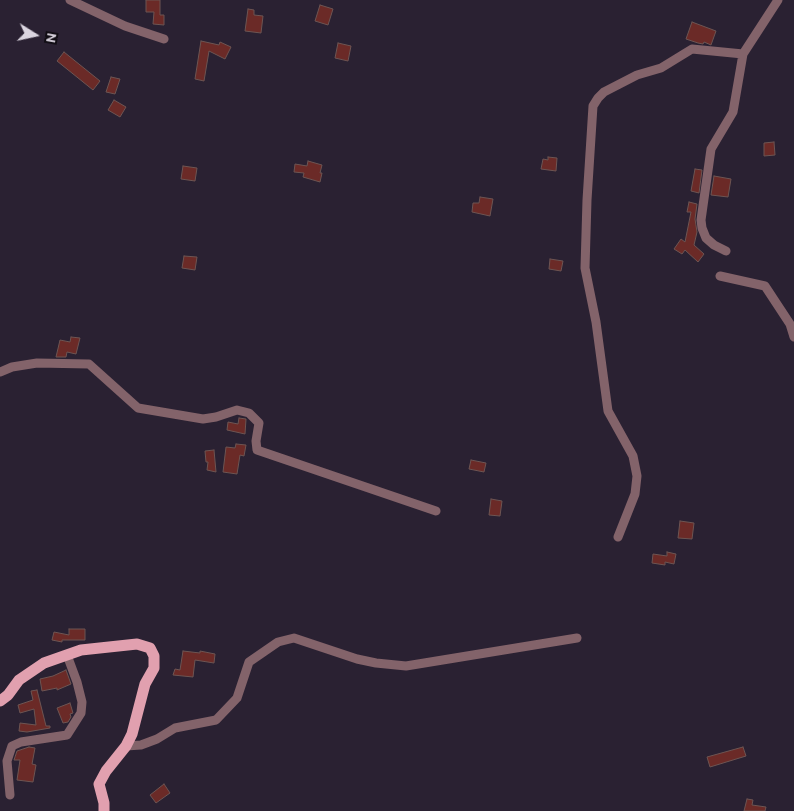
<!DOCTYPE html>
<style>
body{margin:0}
#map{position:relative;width:794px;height:811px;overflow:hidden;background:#2a2132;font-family:Overpass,sans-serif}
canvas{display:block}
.north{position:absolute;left:10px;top:10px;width:50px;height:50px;-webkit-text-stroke:4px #110d14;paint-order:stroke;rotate:100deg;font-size:14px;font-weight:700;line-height:20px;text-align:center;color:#dbd5e0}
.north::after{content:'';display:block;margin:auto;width:18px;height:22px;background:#dbd5e0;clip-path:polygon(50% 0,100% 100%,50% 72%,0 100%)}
</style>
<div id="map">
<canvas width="794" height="811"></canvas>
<div class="north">N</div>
</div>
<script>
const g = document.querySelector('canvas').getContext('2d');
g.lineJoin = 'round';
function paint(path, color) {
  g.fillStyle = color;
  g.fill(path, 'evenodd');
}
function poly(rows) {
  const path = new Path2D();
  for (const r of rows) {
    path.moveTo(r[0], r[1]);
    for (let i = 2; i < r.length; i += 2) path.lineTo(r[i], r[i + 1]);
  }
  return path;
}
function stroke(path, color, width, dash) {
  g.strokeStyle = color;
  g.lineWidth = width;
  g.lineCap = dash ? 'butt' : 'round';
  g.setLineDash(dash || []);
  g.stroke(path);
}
const building = poly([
 [146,0,160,0,160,15,164,15,164,25,153,24,154,12,146,12,146,0],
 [320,5,333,9,328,25,315,21,320,5],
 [248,9,254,10,254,15,263,16,261,33,245,31,248,9],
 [692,22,716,31,711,45,704,42,703,44,698,43,686,39,692,22],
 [201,41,219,45,220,42,231,47,225,59,209,51,204,81,195,79,201,41],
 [338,43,351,46,348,61,335,58,338,43],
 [64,52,100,81,93,90,57,61,64,52],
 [111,77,120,79,115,94,106,92,111,77],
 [114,100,126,107,120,117,108,110,114,100],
 [774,142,775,155,764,156,764,143,774,142],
 [548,157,557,158,556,171,541,169,543,159,548,160,548,157],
 [308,161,322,165,320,173,322,173,320,182,303,177,304,173,294,172,295,164,307,166,308,161],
 [183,166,197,168,195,181,181,179,183,166],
 [695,169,702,170,699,193,691,191,695,169],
 [714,176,731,179,728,197,711,195,714,176],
 [480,197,493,199,490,216,472,212,473,203,479,203,480,197],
 [689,202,697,204,695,219,697,232,694,245,704,254,698,262,685,250,682,254,674,249,681,239,685,242,691,212,687,212,689,202],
 [184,256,197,257,195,270,182,268,184,256],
 [550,259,563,261,561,271,549,269,550,259],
 [71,337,80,338,76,354,67,352,66,357,56,357,60,340,70,342,71,337],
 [239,418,246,419,245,434,227,430,228,422,238,424,239,418],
 [236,444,246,445,244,456,240,455,237,474,223,472,226,447,235,448,236,444],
 [214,450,216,472,207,470,208,462,206,462,205,451,214,450],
 [471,460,486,463,484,472,469,469,471,460],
 [491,499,502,501,500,516,489,515,491,499],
 [680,521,694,523,692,539,678,538,680,521],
 [667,552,676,554,674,564,665,562,665,565,652,563,653,554,667,556,667,552],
 [69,629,85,629,85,640,62,640,62,642,52,640,54,632,69,635,69,629],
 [183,651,200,653,200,651,215,654,214,663,195,660,193,677,173,675,175,669,180,670,183,651],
 [66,670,71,684,57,690,57,688,42,691,40,679,53,676,66,670],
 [37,690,46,726,50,726,50,728,27,732,19,731,20,723,36,725,34,709,20,713,18,705,33,700,31,691,37,690],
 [70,703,73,713,70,714,71,717,68,722,63,723,57,708,70,703],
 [29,747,35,748,32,764,36,765,33,782,17,780,20,760,14,760,17,751,29,747],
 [743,747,746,756,710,767,707,757,743,747],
 [164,784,170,793,156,803,150,795,164,784],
 [747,799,753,800,752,805,766,807,765,811,744,811,747,799]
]);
paint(building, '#6b2a27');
stroke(building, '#6d5553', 1);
stroke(poly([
 [70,0,125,26,164,39],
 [726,251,714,245,706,238,702,228,701,220,711,149,733,112,743,54,778,0],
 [720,276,765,286,790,324,794,337],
 [0,372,12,367,37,363,89,364,138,408,203,419,216,417,237,410,249,413,259,423,256,441,257,450,436,511],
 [618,537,635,494,637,476,633,456,608,411,596,322,585,268,587,200,593,106,598,98,604,92,637,75,661,68,692,49,743,54],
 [126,746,141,745,157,739,175,728,216,720,237,698,249,662,278,642,294,638,357,659,376,663,406,666,577,638],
 [10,795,7,761,12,746,21,742,67,735,81,713,82,702,77,682,67,655]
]), '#83636a', 9);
stroke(poly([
 [0,701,8,695,19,680,44,663,81,650,137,644,150,648,154,656,154,668,145,684,132,734,126,746,106,771,99,784,104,803,104,811]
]), '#e1a0af', 11);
</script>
